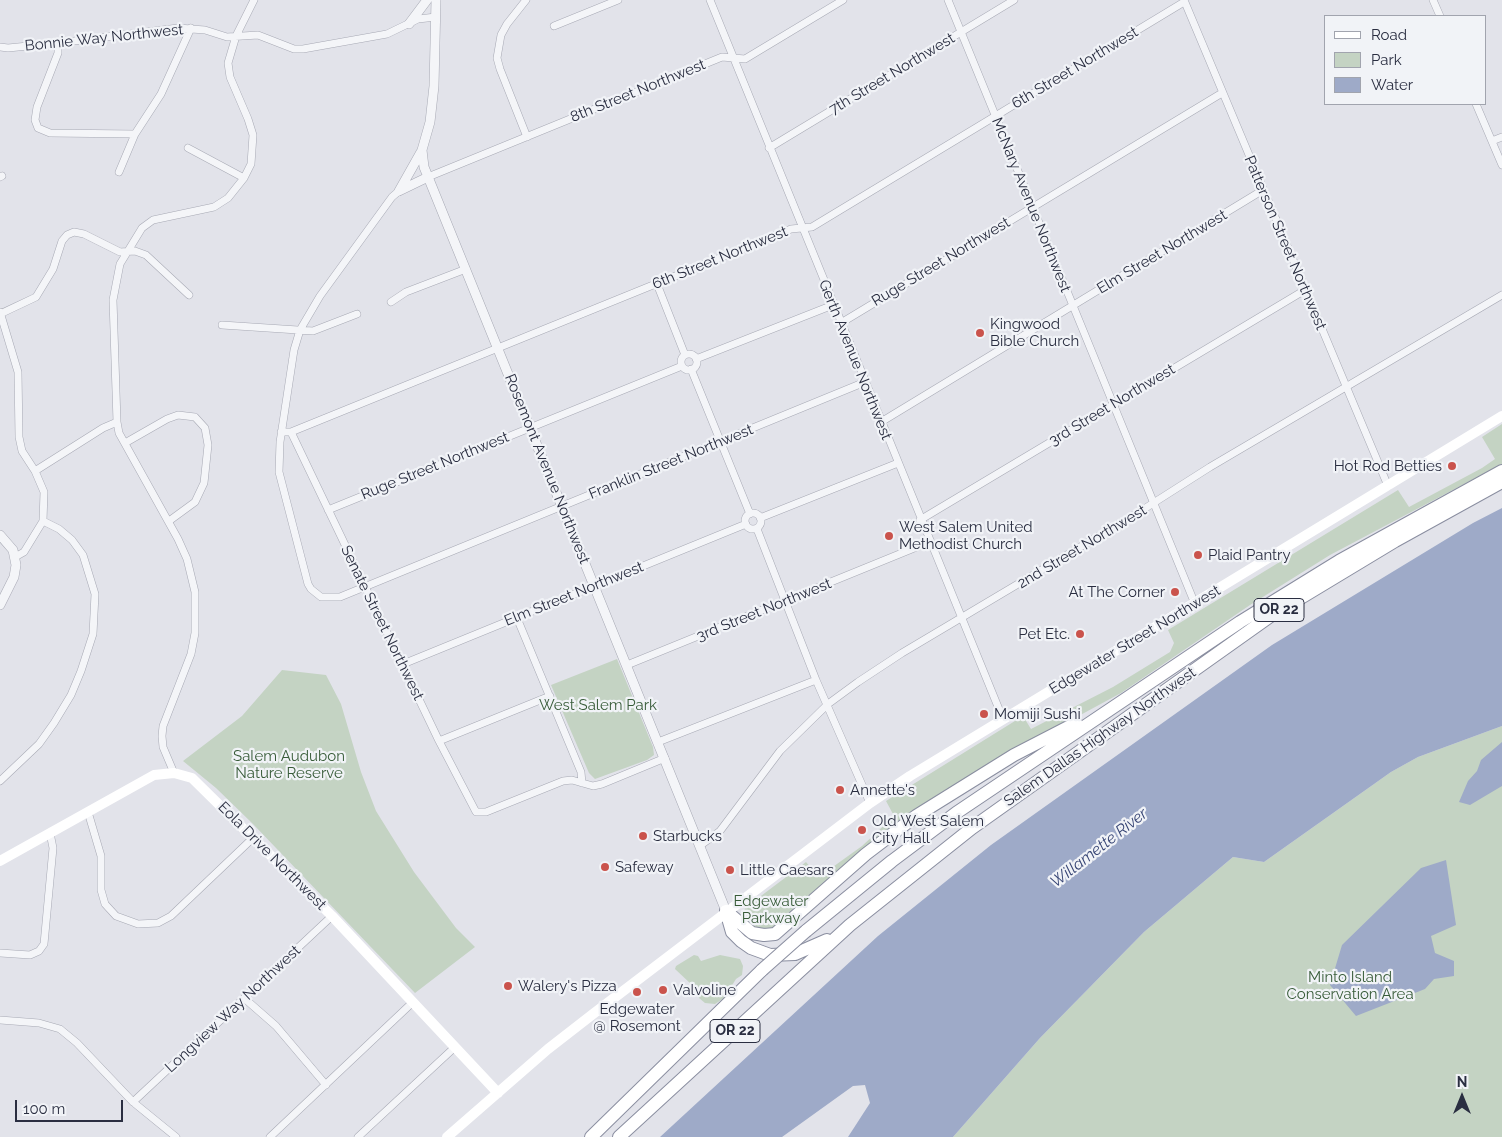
<!DOCTYPE html>
<style>
body{margin:0}
#map{position:relative;width:1502px;height:1137px;overflow:hidden;background:#e2e3ea;font-family:Raleway,sans-serif}
canvas{display:block}
.legend{position:absolute;left:1324px;top:15px;width:162px;height:90px;box-sizing:border-box;background:#f1f3f7;border:1px solid #a1a4ae;margin:0;padding:6px 9px;list-style:none;font-size:15px;color:#2a2e41}
.legend li{display:flex;align-items:center;gap:10px;height:25px}
.legend b{width:25px;border:1px solid #a1a4ae}
.north{position:absolute;left:1437px;top:1072px;width:50px;height:50px;-webkit-text-stroke:4px #f1f3f7;paint-order:stroke;rotate:0deg;font-size:14px;font-weight:700;line-height:20px;text-align:center;color:#2a2e41}
.north::after{content:'';display:block;margin:auto;width:18px;height:22px;background:#2a2e41;clip-path:polygon(50% 0,100% 100%,50% 72%,0 100%)}
.scale{position:absolute;left:15px;top:1100px;width:108px;height:22px;box-sizing:border-box;border:2px solid #2a2e41;border-top:0;padding-left:6px;font-size:15px;line-height:18px;white-space:nowrap;color:#2a2e41;-webkit-text-stroke:4px #f1f3f7;paint-order:stroke}
</style>
<div id="map">
<canvas width="1502" height="1137"></canvas>
<ul class="legend">
<li><b style="height:6px;background:#fff"></b>Road</li>
<li><b style="height:14px;background:#c4d3c3"></b>Park</li>
<li><b style="height:14px;background:#9eaac8"></b>Water</li>
</ul>
<div class="north">N</div>
<div class="scale">100 m</div>
</div>
<script>
const g = document.querySelector('canvas').getContext('2d');
g.lineJoin = 'round';
function paint(path, color) {
  g.fillStyle = color;
  g.fill(path, 'evenodd');
}
function poly(rows) {
  const path = new Path2D();
  for (const r of rows) {
    if (r.length === 3) {
      path.moveTo(r[0] + r[2], r[1]);
      path.arc(r[0], r[1], r[2], 0, 2 * Math.PI);
      continue;
    }
    path.moveTo(r[0], r[1]);
    for (let i = 2; i < r.length; i += 2) path.lineTo(r[i], r[i + 1]);
  }
  return path;
}
function stroke(path, color, width, dash) {
  g.strokeStyle = color;
  g.lineWidth = width;
  g.lineCap = dash ? 'butt' : 'round';
  g.setLineDash(dash || []);
  g.stroke(path);
}
function label(font, color, halo, rows, align = 'center') {
  g.font = font + ' Raleway,sans-serif';
  g.lineWidth = 4.5;
  g.setLineDash([]);
  g.textBaseline = 'middle';
  g.strokeStyle = halo;
  g.fillStyle = color;
  for (const [text, x, y, turn = 0] of rows) {
    g.save();
    g.translate(x, y);
    g.rotate((+turn || 0) * Math.PI / 180);
    g.textAlign = isNaN(turn) ? turn : align;
    if (halo) g.strokeText(text, 0, 0);
    g.fillText(text, 0, 0);
    g.restore();
  }
}
paint(poly([
 [1502,424,1502,464,1330,555,1250,605,1121,693,1001,758,780,925,768,930,755,928,743,918,745,908,806,862,816,874,830,869,862,846,892,818,893,814,886,801,1023,716,1031,729,1113,687,1170,652,1174,643,1168,630,1398,490,1409,507,1482,468,1495,459,1482,437],
 [617,659,653,747,654,755,647,760,595,779,589,773,551,685],
 [282,670,326,675,341,704,361,772,376,811,414,872,456,928,475,947,415,993,253,824,216,788,183,761,242,716],
 [1502,726,1502,1137,953,1137,1040,1038,1144,932,1233,857,1264,862,1391,772,1418,757],
 [694,955,698,956,701,961,720,955,740,959,743,966,742,975,736,979,724,998,715,1004,705,1003,699,998,692,985,675,969,676,966]
]), '#c4d3c3');
paint(poly([
 [1502,508,1502,726,1418,757,1391,772,1264,862,1233,857,1144,932,1040,1038,953,1137,848,1137,870,1103,865,1085,853,1086,782,1137,660,1137,878,936,991,845,1272,645,1473,523],
 [1502,742,1502,786,1470,805,1459,802,1468,781,1477,771,1481,760],
 [1446,860,1456,925,1431,936,1435,953,1454,961,1454,976,1434,979,1425,989,1356,1016,1330,985,1342,945,1421,868]
]), '#9eaac8');
const minor = poly([
 [526,0,507,24,501,35,497,58,500,69,527,137],
 [710,0,1003,719],
 [948,0,1195,604],
 [1184,0,1388,486],
 [1433,0,1440,16],
 [554,26,618,0],
 [58,43,58,53,37,107,35,120,38,128,50,133,135,134],
 [0,47,8,48,58,43,178,28,205,30,227,37,258,35,294,49,303,49,387,34,418,19,436,17],
 [1476,104,1502,165],
 [1492,141,1502,137],
 [188,148,244,178],
 [769,148,1014,0],
 [119,172,135,134,161,94,191,28],
 [0,177,2,176],
 [428,177,722,57,745,59,843,0],
 [399,191,392,197,320,296,300,330,294,350,280,442,279,472,308,584,311,589,321,597,340,597,865,382],
 [657,284,685,355],
 [391,302,406,292,466,269],
 [0,312,18,372,19,437,22,451,35,471],
 [0,314,36,297,53,269,62,241,67,235,74,232,84,234,120,252,135,251,146,255,189,295],
 [841,323,1222,93],
 [222,325,313,331,357,314],
 [689,362,8],
 [696,359,833,305],
 [691,369,750,514],
 [881,422,1263,190],
 [281,432,291,432,791,229,812,227,1184,2],
 [291,432,439,741,476,812,486,812,563,781,572,780,593,786,602,784,665,758],
 [125,443,167,419,178,415,195,417,205,428,208,445,204,483,195,502,169,521],
 [328,510,682,366],
 [753,521,8],
 [760,518,898,463],
 [920,520,1305,290],
 [757,529,816,680,870,803],
 [15,557,24,552,43,521,44,492,35,471,103,428,117,422],
 [517,618,581,772,582,783],
 [403,664,746,524],
 [627,665,929,542],
 [439,741,550,696],
 [658,742,816,680],
 [174,773,163,747,162,736,163,726,191,654,195,633,195,592,187,559,178,539,119,433,117,422,113,300,120,264,142,228,153,220,214,207,228,198,244,178,251,164,253,135,248,119,230,77,228,63,236,36,254,0],
 [0,781,39,744,54,723,71,695,81,671,93,634,95,594,83,555,72,540,59,529,43,521],
 [88,812,101,856,101,890,105,904,116,916,138,924,158,923,171,916,254,837],
 [701,845,720,831,780,751,828,704,858,682,902,653,1144,509,1210,467,1502,295],
 [0,953,30,955,39,951,44,944,53,848,50,833],
 [244,998,276,1026,326,1085],
 [0,1020,39,1023,60,1029,77,1043,133,1102,176,1137],
 [133,1102,332,916],
 [270,1137,413,1002],
 [358,1137,455,1047]
]);
const tertiary = poly([
 [436,0,434,86,430,122,422,150,424,167,726,911],
 [409,24,427,0],
 [399,191,421,152],
 [399,191,428,177],
 [0,535,13,550,16,565,14,577,0,605]
]);
const trunk = poly([
 [726,911,752,933,764,935,775,934,866,854,916,816,1014,755,1076,723],
 [726,911,732,932,741,941,751,948,770,955,795,954,827,940],
 [806,931,892,861,956,813,1240,622,1339,561,1502,471],
 [591,1137,762,970],
 [619,1137,850,925,972,828,1269,617,1395,541,1502,482]
]);
stroke(minor, '#a7a9b4', 8);
stroke(tertiary, '#a7a9b4', 10);
stroke(trunk, '#8a8ea0', 14);
stroke(minor, '#f4f5f8', 7);
stroke(tertiary, '#f4f5f8', 9);
stroke(poly([
 [0,861,154,775,174,773,192,778,332,916,498,1093],
 [447,1137,548,1049,593,1014,870,803,910,776,1502,416]
]), '#fff', 10);
stroke(trunk, '#fff', 12);
const trunkBridge = poly([
 [762,970,806,931]
]);
stroke(trunkBridge, '#8a8ea0', 14, []);
stroke(trunkBridge, '#fff', 12);
for (const [x, y, r, color] of [
 [980,333,5,"#ca534c"],
 [1452,466,5,"#ca534c"],
 [889,536,5,"#ca534c"],
 [1198,555,5,"#ca534c"],
 [1175,592,5,"#ca534c"],
 [1080,634,5,"#ca534c"],
 [984,714,5,"#ca534c"],
 [840,790,5,"#ca534c"],
 [862,830,5,"#ca534c"],
 [643,836,5,"#ca534c"],
 [605,867,5,"#ca534c"],
 [730,870,5,"#ca534c"],
 [508,986,5,"#ca534c"],
 [663,990,5,"#ca534c"],
 [637,992,5,"#ca534c"]
]) {
  const dot = new Path2D();
  dot.arc(x, y, r, 0, 2 * Math.PI);
  g.fillStyle = color;
  g.fill(dot);
  stroke(dot, '#f1f3f7', 2);
}
for (const [x, y, w] of [
 [1279,610,50],
 [735,1031,50]
]) {
  const box = new Path2D();
  box.roundRect(x - w / 2, y - 11.5, w, 23, 4);
  g.fillStyle = '#f1f3f7';
  g.fill(box);
  stroke(box, '#2a2e41', 1);
}
label('bold 14px', '#2a2e41', null, [
 ["OR 22",1279,610],
 ["OR 22",735,1031]
]);
label('15px', '#2a2e41', '#f1f3f7', [
 ["Bonnie Way Northwest",104,38,-6],
 ["6th Street Northwest",1075,68,-31],
 ["7th Street Northwest",892,74,-31],
 ["8th Street Northwest",638,91,-22],
 ["McNary Avenue Northwest",1031,205,68],
 ["Patterson Street Northwest",1285,243,67],
 ["Elm Street Northwest",1162,252,-31],
 ["6th Street Northwest",720,258,-22],
 ["Ruge Street Northwest",941,262,-31],
 ["Gerth Avenue Northwest",855,360,68],
 ["3rd Street Northwest",1112,405,-31],
 ["Franklin Street Northwest",671,462,-22],
 ["Ruge Street Northwest",435,466,-22],
 ["Rosemont Avenue Northwest",547,469,68],
 ["2nd Street Northwest",1082,547,-31],
 ["Elm Street Northwest",574,594,-22],
 ["3rd Street Northwest",764,610,-22],
 ["Senate Street Northwest",382,623,64],
 ["Edgewater Street Northwest",1135,640,-31],
 ["Salem Dallas Highway Northwest",1100,737,-35],
 ["Eola Drive Northwest",272,856,45],
 ["Longview Way Northwest",233,1009,-43]
]);
label('15px', '#2a2e41', '#f1f3f7', [
 ["Kingwood",990,324],
 ["Bible Church",990,341],
 ["Hot Rod Betties",1442,466,"right"],
 ["West Salem United",899,527],
 ["Methodist Church",899,544],
 ["Plaid Pantry",1208,555],
 ["At The Corner",1165,592,"right"],
 ["Pet Etc.",1070,634,"right"],
 ["Momiji Sushi",994,714],
 ["Annette's",850,790],
 ["Old West Salem",872,821],
 ["City Hall",872,838],
 ["Starbucks",653,836],
 ["Safeway",615,867],
 ["Little Caesars",740,870],
 ["Walery's Pizza",518,986],
 ["Valvoline",673,990],
 ["Edgewater",637,1009,"center"],
 ["@ Rosemont",637,1026,"center"]
], 'left');
label('15px', '#385c39', '#f1f3f7', [
 ["West Salem Park",598,705],
 ["Salem Audubon",289,756],
 ["Nature Reserve",289,773],
 ["Edgewater",771,901],
 ["Parkway",771,918],
 ["Minto Island",1350,977],
 ["Conservation Area",1350,994]
]);
label('italic 16px', '#364474', '#f1f3f7', [
 ["Willamette River",1099,848,-38]
]);
</script>
